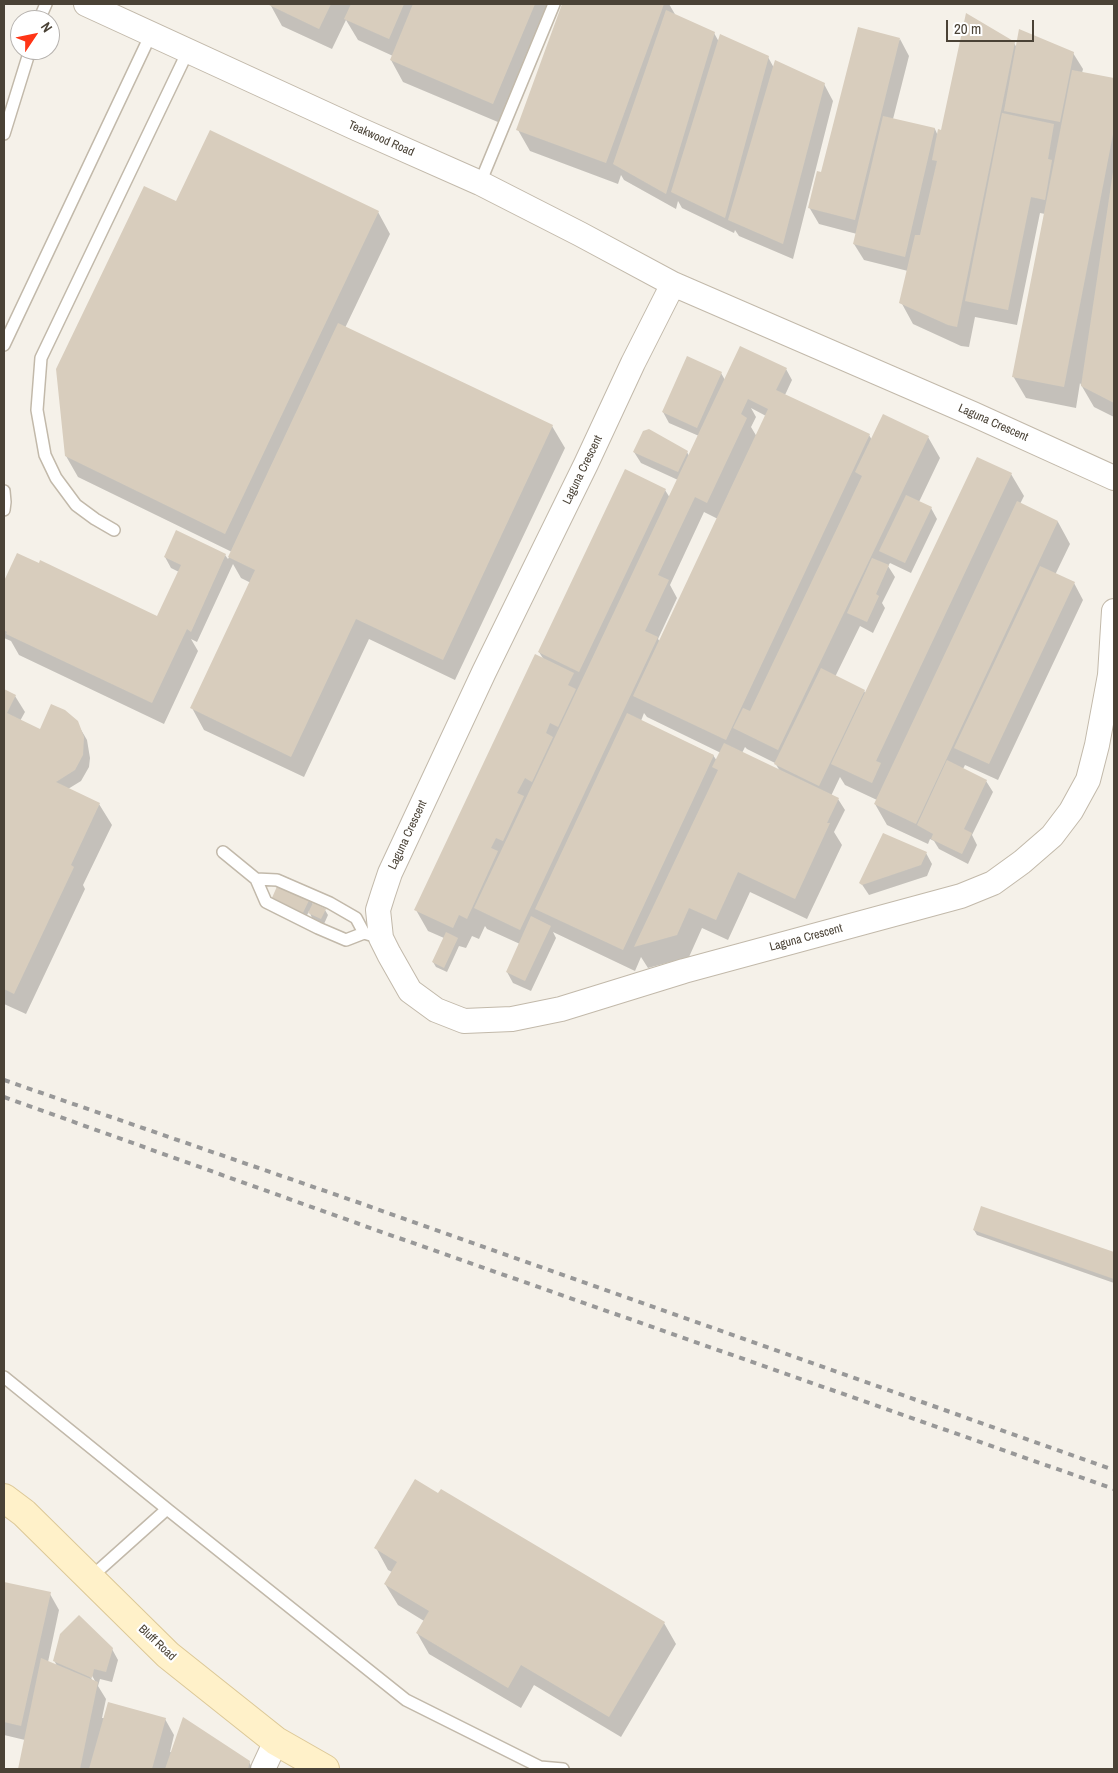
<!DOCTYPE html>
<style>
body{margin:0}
#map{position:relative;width:1118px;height:1773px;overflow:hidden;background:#f5f1e9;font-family:"Archivo Narrow",sans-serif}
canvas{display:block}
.frame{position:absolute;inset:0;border:5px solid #4a4236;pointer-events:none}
.north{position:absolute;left:10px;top:10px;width:50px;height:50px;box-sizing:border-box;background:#fff;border:1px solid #b7b3af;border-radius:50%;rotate:56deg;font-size:14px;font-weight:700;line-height:20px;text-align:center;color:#4a4236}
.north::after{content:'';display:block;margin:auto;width:18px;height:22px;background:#ff3516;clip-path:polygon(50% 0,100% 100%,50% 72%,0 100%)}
.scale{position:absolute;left:946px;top:20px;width:88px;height:22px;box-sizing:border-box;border:2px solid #4a4236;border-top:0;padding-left:6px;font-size:15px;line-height:18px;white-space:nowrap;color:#4a4236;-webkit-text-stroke:4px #fff;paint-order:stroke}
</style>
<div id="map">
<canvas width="1118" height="1773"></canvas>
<div class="frame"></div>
<div class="north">N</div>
<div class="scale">20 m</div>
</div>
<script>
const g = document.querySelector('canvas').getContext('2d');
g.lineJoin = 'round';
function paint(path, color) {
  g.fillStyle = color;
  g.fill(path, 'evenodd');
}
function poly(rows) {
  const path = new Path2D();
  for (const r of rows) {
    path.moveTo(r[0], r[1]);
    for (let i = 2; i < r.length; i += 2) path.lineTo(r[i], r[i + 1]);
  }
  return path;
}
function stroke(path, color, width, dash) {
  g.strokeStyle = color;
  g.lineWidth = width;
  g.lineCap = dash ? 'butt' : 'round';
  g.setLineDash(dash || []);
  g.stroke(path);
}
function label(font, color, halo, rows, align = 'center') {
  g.font = font + ' "Archivo Narrow",sans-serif';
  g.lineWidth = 4.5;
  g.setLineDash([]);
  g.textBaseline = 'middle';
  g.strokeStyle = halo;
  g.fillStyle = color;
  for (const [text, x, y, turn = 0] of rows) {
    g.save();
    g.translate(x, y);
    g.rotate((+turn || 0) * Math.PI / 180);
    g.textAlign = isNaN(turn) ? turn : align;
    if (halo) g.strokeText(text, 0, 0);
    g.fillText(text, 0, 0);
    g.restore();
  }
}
paint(poly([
 [270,4,556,4,505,125,403,82,391,60,393,56,358,40,346,20,332,49,282,26],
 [564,4,669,4,676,16,714,33,719,42,768,57,774,68,824,84,833,101,793,259,739,236,735,230,734,233,682,208,678,201,676,209,624,180,621,175,618,184,530,151,518,130],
 [900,39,909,56,893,119,935,129,938,136,1014,43,1017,48,1073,53,1083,69,1082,73,1114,80,1114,417,1094,407,1080,383,1076,408,1026,398,1013,376,1045,214,1040,213,1017,325,975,317,969,347,961,346,913,324,901,302,908,271,864,260,854,244,857,234,819,224,809,207,822,173],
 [177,203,378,212,390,234,345,328,552,426,565,448,455,680,369,639,304,777,204,730,192,708,251,583,241,578,233,564,197,642,191,639,198,651,164,724,19,655,11,641,4,638,4,584,17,555,158,617,179,572,171,568,165,557,177,532,225,555,228,559,232,552,78,477,66,456],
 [688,358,721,373,725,380,786,369,792,380,785,395,869,435,872,440,928,437,940,458,919,502,931,508,937,519,911,573,890,563,888,566,895,577,882,603,885,608,873,633,860,626,835,677,864,691,866,694,1011,474,1024,496,1020,504,1058,522,1070,544,1055,575,1074,583,1083,600,998,780,965,765,963,769,986,781,993,792,972,835,977,845,968,864,939,849,934,841,930,839,928,844,887,825,875,804,877,800,845,785,840,777,831,796,838,799,845,810,834,832,842,845,807,919,750,892,728,940,702,928,689,957,648,968,641,957,635,971,553,932,556,938,531,991,513,983,507,972,520,944,487,929,485,926,479,939,472,936,466,948,459,946,447,972,436,967,433,962,444,938,428,931,416,910,544,660,539,652,665,490,670,498,678,480,641,463,634,452,687,452,689,456,699,436,669,423,663,412],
 [751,408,766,416,757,437,751,427,756,417],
 [704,512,718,519,660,642,658,639,677,598,670,585],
 [644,713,647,717,721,753,717,761,713,755,641,721],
 [745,747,747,749,775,763,780,771,742,753],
 [4,690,15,696,25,712,20,721,43,732,80,728,87,740,90,758,89,767,81,781,68,789,99,804,112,825,83,885,85,889,26,1014,4,1004],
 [926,853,932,864,927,876,869,895,861,883],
 [316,896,312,903,325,910,328,915,324,924,312,918,309,911,302,926,272,912,269,906],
 [982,1208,1114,1253,1114,1283,977,1235,974,1230],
 [376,1548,664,1623,676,1644,621,1737,534,1685,521,1708,429,1654,417,1633,424,1621,398,1605,385,1584,392,1572,388,1570],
 [4,1583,50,1594,59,1610,48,1662,57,1666,54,1660,112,1649,118,1660,112,1682,100,1679,98,1686,106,1699,102,1718,165,1719,174,1735,170,1752,249,1762,253,1769,19,1769,25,1740,4,1735],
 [90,1672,95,1681,93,1681,88,1673]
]), '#0003');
paint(poly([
 [267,4,331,4,319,29],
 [351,4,404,4,389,39,344,19],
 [413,4,535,4,493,104,390,60],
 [562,4,664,4,606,163,516,130],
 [666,10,715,32,666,194,613,164],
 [966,13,1015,42,957,327,948,325,899,303,915,235,920,235,937,161,932,160,938,129,941,130],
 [858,27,900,38,855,220,808,208,817,171,821,172],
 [1019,29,1074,52,1060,122,1004,111],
 [720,34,769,56,725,218,671,192],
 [775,60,825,83,783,244,728,220],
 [1072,70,1114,78,1114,129,1064,387,1012,377],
 [1002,113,1054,124,1048,159,1052,160,1045,200,1031,197,1008,310,965,301],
 [883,116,935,128,905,257,853,244],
 [210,130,379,211,225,534,65,456,56,369,144,186,176,201],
 [1113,172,1114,172,1114,403,1081,386],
 [338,323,553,425,443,660,356,619,291,757,190,708,255,570,228,557],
 [740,346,787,368,776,390,870,434,726,740,633,696,768,409,748,399,741,414,747,418,707,503,695,497,658,575,669,580,645,631,658,637,520,930,474,908],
 [687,356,722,372,697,428,662,412],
 [883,414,929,436,778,750,733,728,743,708,750,711,862,476,855,472],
 [649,429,688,451,678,472,633,452,643,431],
 [977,457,1012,473,876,761,881,763,872,783,831,764],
 [625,469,666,489,579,672,538,652],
 [906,495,932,507,905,563,879,551],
 [1017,501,1058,521,916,824,874,804],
 [176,530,226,554,191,632,187,629,152,703,6,634,7,632,4,630,4,581,17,553,39,563,40,560,157,616,181,565,164,557],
 [872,558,889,565,876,594,879,596,867,622,847,613],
 [1040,566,1075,582,989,764,954,748],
 [535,654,574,673,568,685,576,689,558,727,550,723,546,733,553,737,532,782,525,778,517,793,524,796,503,841,496,838,491,848,498,851,467,919,459,915,453,928,414,910],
 [821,668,865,690,819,786,774,764],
 [4,689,16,695,7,713,40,729,51,704,65,710,78,721,84,737,83,755,75,770,56,782,100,803,71,865,74,867,14,994,4,989],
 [627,713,714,755,623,950,535,909],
 [724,743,839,798,827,823,830,823,795,899,738,872,716,920,689,908,677,935,634,947,718,770,712,767],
 [947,760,987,780,964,829,972,833,962,854,931,839,933,834,917,825],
 [883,833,927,852,921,865,862,885,859,883],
 [282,875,314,890,299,921,268,907],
 [313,903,326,909,321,919,308,913],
 [531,916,551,926,525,981,506,972],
 [446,932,458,938,444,968,432,962],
 [981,1206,1114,1252,1114,1279,973,1230],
 [415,1479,438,1493,441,1489,665,1622,609,1717,521,1665,508,1688,416,1633,429,1611,384,1584,397,1562,374,1548],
 [4,1582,51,1592,21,1726,4,1722],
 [79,1615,113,1648,106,1672,94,1669,92,1678,53,1661,60,1634],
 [41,1658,98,1682,80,1769,18,1769],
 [108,1702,166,1718,152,1769,89,1769],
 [183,1717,250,1761,248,1769,165,1769]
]), '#d8cdbd');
const service = poly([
 [39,20,46,4],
 [4,134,30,50],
 [480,183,554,4],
 [4,345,151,34],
 [4,491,5,502,4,510],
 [114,530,95,519,76,505,56,478,45,455,37,410,41,358,188,51],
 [223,852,256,879,266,902,318,928,346,940,364,933,381,938],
 [256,879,277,880,330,903,356,918,364,933],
 [4,1377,167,1509,90,1578],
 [167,1509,406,1700,540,1767,563,1769]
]);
const minor = poly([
 [86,4,358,129,480,183,580,234,673,284,973,414,1114,478],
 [673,284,633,363,586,464,484,672,390,873,383,894,378,910,381,938,389,954,410,991,436,1010,464,1021,512,1019,561,1009,684,971,961,896,993,883,1022,862,1052,836,1071,811,1088,780,1097,745,1110,675,1114,611],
 [263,1769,276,1741]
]);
const secondary = poly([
 [4,1498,24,1513,168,1655,276,1741,325,1769]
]);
stroke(service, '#c2b9aa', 14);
stroke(minor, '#c2b9aa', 26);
stroke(secondary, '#dcc897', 30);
stroke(service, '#fff', 11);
stroke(minor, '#fff', 24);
stroke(secondary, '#fff1c9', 28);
stroke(poly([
 [4,1080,357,1202,1114,1470],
 [4,1097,376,1230,1114,1489]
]), '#989898', 4, [6, 6]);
label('12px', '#4a4236', '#fff', [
 ["Teakwood Road",381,139,24],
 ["Laguna Crescent",993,423,24],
 ["Laguna Crescent",583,470,-64],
 ["Laguna Crescent",408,835,-65],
 ["Laguna Crescent",806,938,-15],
 ["Bluff Road",157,1643,43]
]);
</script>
